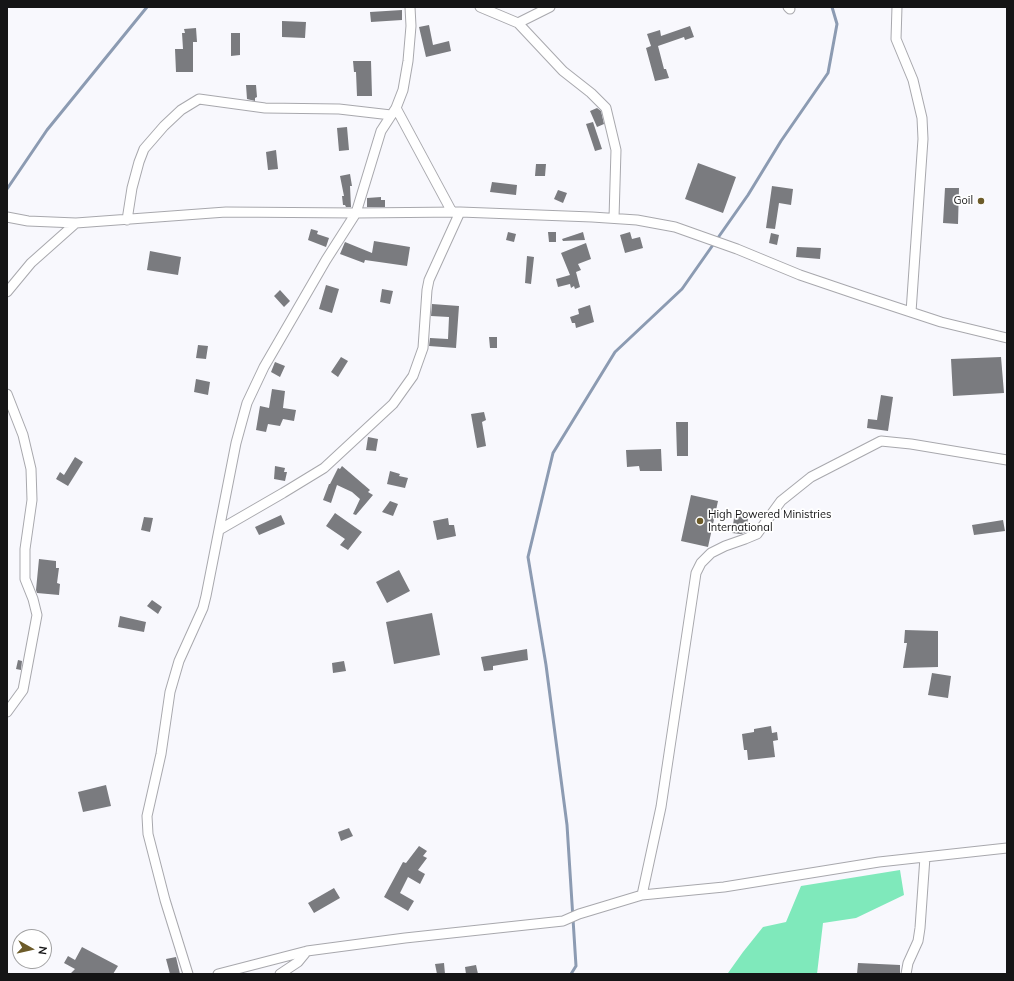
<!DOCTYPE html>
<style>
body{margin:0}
#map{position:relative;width:1014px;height:981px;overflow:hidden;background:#f8f8fd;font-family:Mulish,sans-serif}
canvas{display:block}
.frame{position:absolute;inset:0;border:8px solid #151516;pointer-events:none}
.north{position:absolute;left:12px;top:929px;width:40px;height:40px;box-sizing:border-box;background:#fff;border:1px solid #a1a1a2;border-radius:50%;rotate:98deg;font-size:11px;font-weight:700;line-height:16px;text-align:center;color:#151516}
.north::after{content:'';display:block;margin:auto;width:14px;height:18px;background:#6d5c2a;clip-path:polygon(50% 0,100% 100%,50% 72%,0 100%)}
</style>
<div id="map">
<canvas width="1014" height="981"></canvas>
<div class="frame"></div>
<div class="north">N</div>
</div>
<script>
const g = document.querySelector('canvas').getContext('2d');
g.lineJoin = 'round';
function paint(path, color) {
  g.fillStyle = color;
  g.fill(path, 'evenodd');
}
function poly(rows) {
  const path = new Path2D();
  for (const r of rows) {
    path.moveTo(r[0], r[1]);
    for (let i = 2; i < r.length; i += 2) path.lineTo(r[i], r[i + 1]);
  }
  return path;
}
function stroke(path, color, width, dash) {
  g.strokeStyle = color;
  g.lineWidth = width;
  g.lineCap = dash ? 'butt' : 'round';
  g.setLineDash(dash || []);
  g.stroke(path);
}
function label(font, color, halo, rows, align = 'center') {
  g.font = font + ' Mulish,sans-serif';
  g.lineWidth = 3.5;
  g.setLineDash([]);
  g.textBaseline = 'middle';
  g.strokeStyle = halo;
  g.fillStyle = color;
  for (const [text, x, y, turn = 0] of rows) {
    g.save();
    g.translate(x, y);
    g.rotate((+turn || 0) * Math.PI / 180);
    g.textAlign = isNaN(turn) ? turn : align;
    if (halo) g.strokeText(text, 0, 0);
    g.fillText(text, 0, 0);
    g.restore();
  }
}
paint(poly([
 [900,870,904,895,856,918,823,923,817,974,728,973,743,952,763,927,786,922,801,886]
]), '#7fe9bb');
stroke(poly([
 [7,189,47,130,147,7],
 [571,974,576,966,567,825,546,665,528,557,553,453,615,352,682,289,748,195,781,141,828,73,837,24,832,7]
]), '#8c9bb2', 3);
paint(poly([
 [402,10,402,20,371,22,370,12],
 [282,21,306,22,305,38,282,37],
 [429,25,433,45,449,41,451,51,426,57,419,27],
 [690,26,694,37,685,40,684,37,658,46,664,69,666,69,669,78,655,81,646,48,651,46,647,34,660,30,661,36],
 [196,28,197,42,193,42,193,72,176,72,175,49,183,49,182,33,185,33,184,29],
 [231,33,240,33,240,55,231,56],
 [353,61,371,61,372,96,357,96,356,72,354,72],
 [246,85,256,85,257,97,255,98,255,101,247,99],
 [597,108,601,111,604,124,597,127,590,111],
 [593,122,602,149,595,151,586,124],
 [347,127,349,150,339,151,337,128],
 [276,150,278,169,268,170,266,152],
 [698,163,736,177,723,213,685,199],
 [536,164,546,164,545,176,535,176],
 [350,174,352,186,350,186,351,207,346,207,345,205,343,205,342,196,344,196,340,176],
 [492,182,517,185,516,195,490,192],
 [772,186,793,189,791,205,779,203,775,229,766,228],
 [945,188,959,188,958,224,943,223],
 [558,190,567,193,563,203,554,199],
 [381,197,381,200,385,200,385,207,367,207,367,198],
 [311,229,318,231,317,234,329,238,326,247,308,240],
 [508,232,516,234,514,242,506,240],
 [548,232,556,232,556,242,549,242],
 [583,232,585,240,563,241,562,239],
 [630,232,632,239,640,237,643,248,625,253,620,235],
 [771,233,779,235,777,245,769,243],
 [374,241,410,247,407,266,365,260,364,263,340,254,345,242,372,253],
 [586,243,591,259,578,264,581,270,576,272,580,287,575,289,574,286,571,288,570,284,558,287,556,279,570,275,561,253],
 [797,247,821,248,820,259,796,257],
 [150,251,181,257,178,275,147,270],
 [527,256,534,257,531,284,525,283],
 [326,285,339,289,332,313,319,309],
 [382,289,393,291,390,304,380,302],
 [280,290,290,301,284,307,274,296],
 [432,304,459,306,456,348,429,346,430,338,448,339,449,317,431,316],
 [590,305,594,322,576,328,575,323,572,323,570,317,579,314,578,309],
 [489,337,497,337,497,348,490,348],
 [198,345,208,346,206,359,196,358],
 [341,357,348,361,338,377,331,372],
 [1001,357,1004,393,953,396,951,359],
 [275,362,285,366,280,377,271,372],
 [196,379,210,382,208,395,194,392],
 [272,389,285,391,283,408,296,410,294,421,283,419,280,426,268,424,266,432,256,430,260,406,269,408],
 [881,395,893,397,888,431,867,428,868,419,877,420],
 [484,412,486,420,482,422,486,446,477,448,471,414],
 [676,422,688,422,688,456,677,456],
 [368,437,378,439,376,451,366,450],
 [661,449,662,471,640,471,639,466,627,467,626,450],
 [75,457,83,462,68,486,56,479,60,472,64,475],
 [275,466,285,468,284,472,287,472,285,481,274,479],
 [342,466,370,490,368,492,373,495,356,515,353,514,360,499,352,492,337,485,331,503,323,500,329,484,330,484,338,468,340,469],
 [390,471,400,474,399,476,408,478,405,488,387,484],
 [691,495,718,501,708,547,681,541],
 [390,501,398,504,393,516,382,512],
 [735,510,749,512,746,532,741,534,732,533],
 [335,513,362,532,348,550,340,545,345,539,326,526],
 [281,515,285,524,259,535,255,527],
 [144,517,153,518,150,532,141,530],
 [448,518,449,525,454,525,456,536,437,540,433,521],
 [1003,520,1005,531,974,535,972,525],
 [39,559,56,561,56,568,59,568,57,583,60,584,59,595,37,593,36,590],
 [399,570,410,591,387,603,376,582],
 [152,600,162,607,158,614,147,606],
 [432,613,440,655,394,664,386,622],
 [120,616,146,622,144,632,118,627],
 [905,630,938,631,938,667,903,668,907,643,904,643],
 [527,649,528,660,493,666,493,670,484,671,481,657],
 [18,660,22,661,21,670,16,669],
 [344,661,346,671,333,673,332,663],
 [932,673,951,676,948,698,928,695],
 [771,726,772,733,777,732,778,740,773,741,775,757,748,760,747,750,744,750,742,734,754,732,754,729],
 [106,785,111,806,83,812,78,792],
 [349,828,353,836,341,841,338,832],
 [419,846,427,851,423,856,427,858,418,870,425,874,420,884,408,877,400,893,414,901,408,911,384,897,403,862,406,863],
 [334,888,340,898,314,913,308,903],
 [82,947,118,966,113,974,70,974,75,969,64,963,68,956,75,960],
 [176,957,180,974,170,974,166,959],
 [444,963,445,974,437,974,435,964],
 [858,963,900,965,900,974,857,974],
 [476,965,478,974,466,974,465,967]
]), '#7a7b7f');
const minor = poly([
 [480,7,518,23,563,71,591,93,606,108,616,150,614,218],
 [788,7,790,9],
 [897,7,896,39,913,80,922,118,923,139,911,312],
 [518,23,550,7],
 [396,108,452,212],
 [7,217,28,221,76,223,226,212,356,213,460,212,592,217,637,220,675,227,737,249,800,275,862,296,941,322,1007,338],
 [127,220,132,188,139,162,144,149,164,126,181,110,199,99,265,108,339,109,391,115],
 [7,292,31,263,76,223],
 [7,394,23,435,31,469,32,500,25,549,25,579,33,599,37,615,23,690,7,712],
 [219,530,283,493,324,468,393,404,413,376,423,348,427,290,429,280,460,212],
 [642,895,661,807,696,573,701,563,711,553,725,546,745,539,757,534,781,501,811,477,881,441,911,444,1007,460],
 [188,974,165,900,148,834,147,816,161,754,170,692,179,661,203,608,206,596,236,443,247,403,264,367,326,260,356,213,381,131,396,108,403,90,408,61,411,26,410,7],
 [218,974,307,951,405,938,563,921,579,914,642,895,724,887,879,862,1007,848],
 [280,974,298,962,307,951],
 [906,974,908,963,918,941,920,928,925,857]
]);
stroke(minor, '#a8a8ad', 11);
stroke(minor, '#fff', 9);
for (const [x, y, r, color] of [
 [981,201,4,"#6d5c2a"],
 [700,521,4,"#6d5c2a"]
]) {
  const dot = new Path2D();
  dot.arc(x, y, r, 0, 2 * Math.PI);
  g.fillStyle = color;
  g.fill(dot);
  stroke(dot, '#fff', 1.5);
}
label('11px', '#151516', '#fff', [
 ["Goil",973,201],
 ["High Powered Ministries",708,515,"left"],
 ["International",708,528,"left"]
], 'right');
</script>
